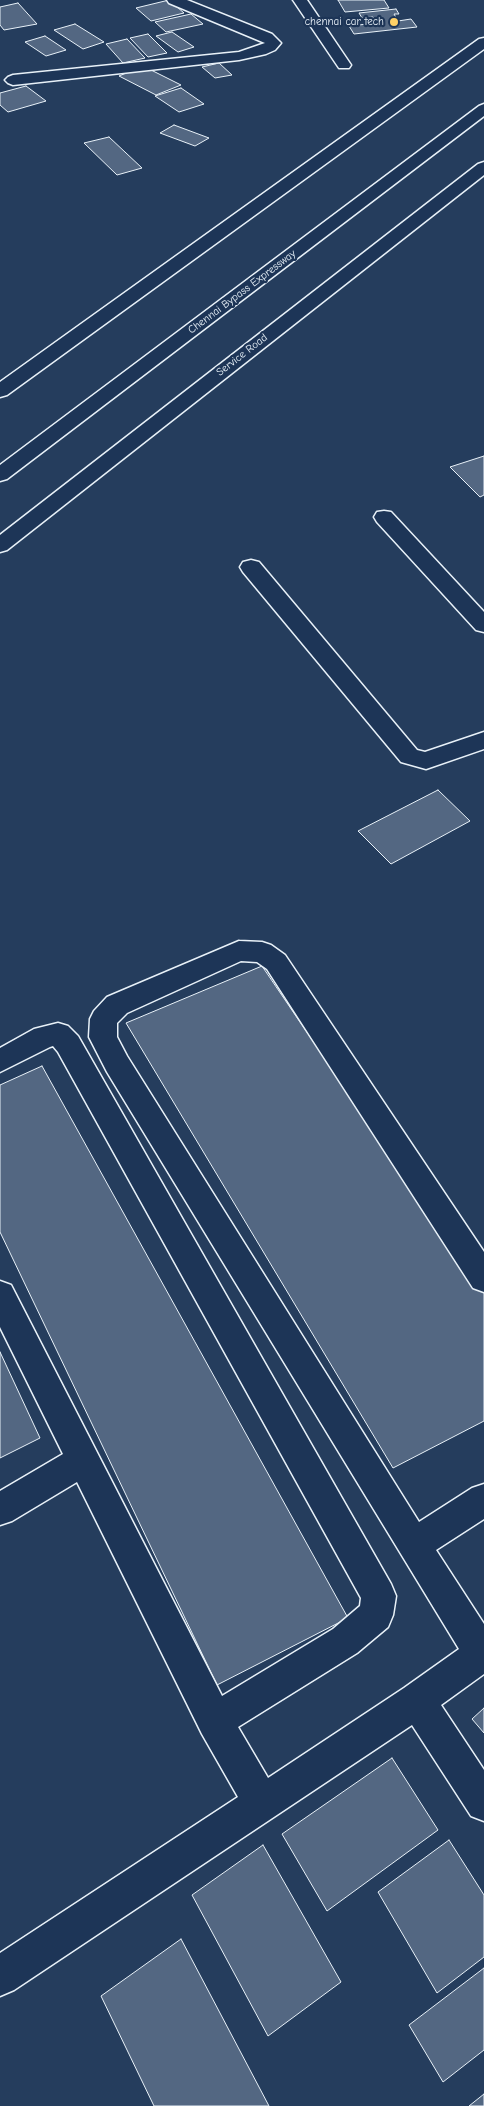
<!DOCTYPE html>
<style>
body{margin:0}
canvas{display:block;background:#253d5d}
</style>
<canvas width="484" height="2106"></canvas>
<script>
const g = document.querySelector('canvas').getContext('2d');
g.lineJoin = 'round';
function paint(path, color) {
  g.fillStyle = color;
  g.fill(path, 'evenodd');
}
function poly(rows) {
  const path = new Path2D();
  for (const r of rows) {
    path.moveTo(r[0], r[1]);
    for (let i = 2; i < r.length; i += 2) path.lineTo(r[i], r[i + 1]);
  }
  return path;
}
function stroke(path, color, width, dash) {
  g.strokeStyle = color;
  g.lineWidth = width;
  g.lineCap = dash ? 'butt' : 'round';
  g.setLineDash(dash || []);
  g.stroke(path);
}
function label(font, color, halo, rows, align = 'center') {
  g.font = font + ' "Comic Neue",sans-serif';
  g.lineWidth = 4.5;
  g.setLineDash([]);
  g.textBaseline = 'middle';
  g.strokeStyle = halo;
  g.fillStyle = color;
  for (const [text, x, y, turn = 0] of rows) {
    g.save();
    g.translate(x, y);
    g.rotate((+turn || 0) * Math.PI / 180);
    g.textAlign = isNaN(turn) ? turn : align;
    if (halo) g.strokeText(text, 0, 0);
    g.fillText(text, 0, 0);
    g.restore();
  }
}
const building = poly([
 [169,0,184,13,151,21,136,8,169,0],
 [338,0,384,0,389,8,345,12,338,0],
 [18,3,37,24,4,30,0,25,0,7,18,3],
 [396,9,399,14,394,14,398,21,411,19,417,27,354,34,349,26,377,23,373,17,362,18,359,13,396,9],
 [191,14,203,24,166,32,155,22,191,14],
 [75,24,104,42,83,49,54,30,75,24],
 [172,32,194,47,178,52,156,36,172,32],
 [148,34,167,53,148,57,130,38,148,34],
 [45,36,66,50,46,56,25,42,45,36],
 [127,39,145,58,123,63,106,44,127,39],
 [219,63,232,75,215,78,202,67,219,63],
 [143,66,181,85,156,95,119,76,143,66],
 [26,86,46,101,8,112,0,105,0,93,26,86],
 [181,88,204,104,179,112,155,96,181,88],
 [174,125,209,138,195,146,160,133,174,125],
 [109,137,142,168,117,175,84,143,109,137],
 [484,456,484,495,480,497,450,467,484,456],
 [438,790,470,821,391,864,358,831,438,790],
 [262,966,484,1293,484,1421,393,1468,126,1023,262,966],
 [42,1066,348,1618,217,1685,0,1232,0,1085,42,1066],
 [0,1352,40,1438,0,1458,0,1352],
 [484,1708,484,1733,472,1719,484,1708],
 [392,1758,438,1830,327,1911,282,1834,392,1758],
 [449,1840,484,1895,484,1957,437,1993,378,1892,449,1840],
 [263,1845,341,1982,268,2036,192,1895,263,1845],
 [181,1939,269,2106,154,2106,101,1996,181,1939],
 [484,1968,484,2050,443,2082,409,2025,484,1968],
 [484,2094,484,2106,469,2106,484,2094]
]);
paint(building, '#536782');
stroke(building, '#e8f1f8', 1);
const street = poly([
 [167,0,187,0,272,34,281,43,275,50,266,54,239,60,13,85,8,83,5,80,8,77,13,75,239,52,265,43,169,3,167,0],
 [293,0,307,0,351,65,349,68,339,68,293,0],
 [384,511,391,512,484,612,484,632,476,630,377,522,374,517,377,512,384,511],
 [251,560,259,562,417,750,425,752,484,732,484,749,426,769,401,762,243,572,240,567,243,562,251,560],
 [239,941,262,942,271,945,285,955,484,1252,484,1292,473,1288,267,969,257,962,241,961,127,1013,117,1023,117,1037,127,1056,419,1522,472,1488,484,1484,484,1519,436,1550,484,1624,484,1674,441,1705,484,1770,484,1821,471,1816,412,1725,14,1990,0,1996,0,1953,238,1797,202,1734,77,1482,12,1521,0,1525,0,1491,63,1454,0,1327,0,1281,11,1285,222,1696,333,1629,360,1606,361,1598,58,1052,53,1046,50,1047,0,1072,0,1048,34,1029,58,1023,68,1026,78,1036,391,1584,396,1596,393,1615,388,1627,357,1653,238,1727,268,1778,404,1688,459,1649,107,1072,89,1037,90,1019,94,1011,107,997,239,941]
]);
const secondary = poly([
 [484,162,484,175,7,550,0,552,0,535,478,164,484,162]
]);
const highway = poly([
 [484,38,484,49,7,395,0,397,0,382,479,39,484,38],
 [484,104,484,116,7,479,0,481,0,465,479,106,484,104]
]);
stroke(street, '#e8f1f8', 3);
stroke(secondary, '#e8f1f8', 3);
stroke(highway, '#e8f1f8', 3);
paint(street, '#1d3557');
paint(secondary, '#1d3557');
paint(highway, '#1d3557');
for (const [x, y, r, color] of [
 [394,22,5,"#ffd166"]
]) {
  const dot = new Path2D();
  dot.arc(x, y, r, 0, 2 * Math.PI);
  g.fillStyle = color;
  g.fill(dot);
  stroke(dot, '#1d3557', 2);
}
label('11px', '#e8f1f8', '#1d3557', [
 ["chennai car tech",384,22]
], 'right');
label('11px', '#e8f1f8', '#1d3557', [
 ["Chennai Bypass Expressway",242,292,-37],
 ["Service Road",242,355,-38]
]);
</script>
